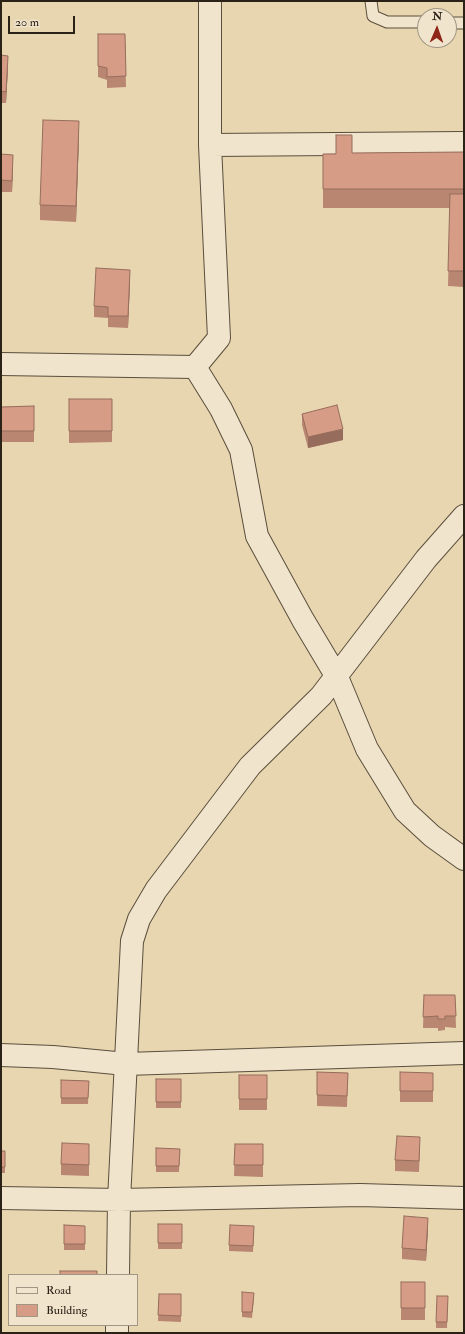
<!DOCTYPE html>
<style>
body{margin:0}
#map{position:relative;width:465px;height:1334px;overflow:hidden;background:#e8d6b0;font-family:"IM FELL Double Pica",serif}
canvas{display:block}
.frame{position:absolute;inset:0;border:2px solid #2a2117;pointer-events:none}
.legend{position:absolute;left:8px;top:1274px;width:130px;height:52px;box-sizing:border-box;background:#f0e4cc;border:1px solid #a19684;margin:0;padding:5px 7px;list-style:none;font-size:12px;color:#2a2117}
.legend li{display:flex;align-items:center;gap:8px;height:20px}
.legend b{width:20px;border:1px solid #a19684}
.north{position:absolute;left:417px;top:8px;width:40px;height:40px;box-sizing:border-box;background:#f0e4cc;border:1px solid #a19684;border-radius:50%;rotate:2deg;font-size:11px;font-weight:700;line-height:16px;text-align:center;color:#2a2117}
.north::after{content:'';display:block;margin:auto;width:14px;height:18px;background:#8f2418;clip-path:polygon(50% 0,100% 100%,50% 72%,0 100%)}
.scale{position:absolute;left:8px;top:16px;width:67px;height:18px;box-sizing:border-box;border:2px solid #2a2117;border-top:0;padding-left:5px;font-size:12px;line-height:14px;white-space:nowrap;color:#2a2117;-webkit-text-stroke:3px #f0e4cc;paint-order:stroke}
</style>
<div id="map">
<canvas width="465" height="1334"></canvas>
<div class="frame"></div>
<ul class="legend">
<li><b style="height:5px;background:#f0e4cc"></b>Road</li>
<li><b style="height:11px;background:#d79c85"></b>Building</li>
</ul>
<div class="north">N</div>
<div class="scale">20 m</div>
</div>
<script>
const g = document.querySelector('canvas').getContext('2d');
g.lineJoin = 'round';
function poly(rows) {
  const path = new Path2D();
  for (const r of rows) {
    path.moveTo(r[0], r[1]);
    for (let i = 2; i < r.length; i += 2) path.lineTo(r[i], r[i + 1]);
  }
  return path;
}
function stroke(path, color, width, dash) {
  g.strokeStyle = color;
  g.lineWidth = width;
  g.lineCap = dash ? 'butt' : 'round';
  g.setLineDash(dash || []);
  g.stroke(path);
}
function paint(path, color) {
  g.fillStyle = color;
  g.fill(path, 'evenodd');
}
const service = poly([
 [371,1,373,16,387,22,425,22],
 [449,23,464,23]
]);
const minor = poly([
 [210,145,464,143],
 [1,364,195,367,219,338,210,145,210,1],
 [195,367,221,409,241,450,257,536,303,620,337,677,367,749,405,811,432,836,464,859],
 [1,1055,53,1057,126,1064,464,1053],
 [1,1198,119,1200,360,1195,464,1198],
 [118,1275,119,1200,132,941,139,919,156,890,250,766,321,696,426,559,464,516],
 [117,1333,117,1325]
]);
stroke(service, '#5a4e3d', 13);
stroke(minor, '#5a4e3d', 24);
stroke(service, '#f0e4cc', 11);
stroke(minor, '#f0e4cc', 22);
paint(poly([
 [98,34,125,34,126,87,107,88,107,80,98,77],
 [1,55,8,67,6,103,1,103],
 [79,136,76,222,40,220,40,205],
 [464,152,464,287,448,286,450,208,323,208,323,154,352,153],
 [1,154,13,166,12,192,1,192],
 [130,281,128,328,108,327,108,318,94,317,94,306],
 [69,399,112,399,112,442,69,443],
 [34,406,34,442,1,442,1,407],
 [302,414,343,440,308,448,302,425],
 [424,995,455,995,456,1028,445,1027,445,1030,438,1031,438,1028,423,1028],
 [317,1072,348,1073,347,1107,317,1106],
 [400,1072,433,1073,433,1102,400,1102],
 [239,1075,267,1075,267,1110,239,1110],
 [156,1079,181,1079,181,1108,156,1108],
 [61,1080,89,1081,88,1104,61,1104],
 [89,1144,89,1176,61,1175,61,1164],
 [235,1144,263,1144,263,1177,234,1176],
 [156,1148,180,1149,179,1172,156,1172],
 [420,1148,419,1172,395,1171,395,1160],
 [1,1151,5,1151,5,1173,1,1173],
 [158,1224,182,1224,182,1249,158,1249],
 [64,1225,85,1226,85,1250,64,1250],
 [428,1229,426,1261,402,1259,402,1248],
 [254,1232,253,1252,229,1251,229,1245],
 [401,1282,425,1282,425,1320,401,1320],
 [242,1292,254,1298,252,1318,242,1317],
 [159,1294,181,1294,181,1322,158,1321],
 [448,1302,447,1328,436,1328,436,1322]
]), '#b98672');
paint(poly([
 [8,56,8,67,6,103,6,92],
 [79,121,79,136,76,222,76,206],
 [13,155,13,166,12,192,12,181],
 [130,270,130,281,128,328,128,316],
 [343,429,343,440,308,448,308,437],
 [428,1218,428,1229,426,1261,426,1250]
]), '#966d5d');
const building = poly([
 [98,34,125,34,126,76,107,77,107,68,98,66,98,34],
 [1,55,8,56,6,92,1,91,1,55],
 [43,120,79,121,76,206,40,205,43,120],
 [336,135,352,135,352,153,464,152,464,189,323,189,323,154,336,154,336,135],
 [1,154,13,155,12,181,1,180,1,154],
 [450,194,464,194,464,271,448,271,450,194],
 [96,268,130,270,128,316,108,316,108,307,94,306,96,268],
 [69,399,112,399,112,431,69,431,69,399],
 [337,405,343,429,308,437,302,414,337,405],
 [34,406,34,431,1,431,1,407,34,406],
 [424,995,455,995,456,1016,445,1016,445,1019,438,1019,438,1016,423,1017,424,995],
 [317,1072,348,1073,347,1096,317,1095,317,1072],
 [400,1072,433,1073,433,1091,400,1091,400,1072],
 [239,1075,267,1075,267,1099,239,1099,239,1075],
 [156,1079,181,1079,181,1102,156,1102,156,1079],
 [61,1080,89,1081,88,1098,61,1098,61,1080],
 [397,1136,420,1137,419,1161,395,1160,397,1136],
 [62,1143,89,1144,89,1165,61,1164,62,1143],
 [235,1144,263,1144,263,1165,234,1165,235,1144],
 [156,1148,180,1149,179,1166,156,1166,156,1148],
 [1,1151,5,1151,5,1167,1,1167,1,1151],
 [404,1216,428,1218,426,1250,402,1248,404,1216],
 [158,1224,182,1224,182,1243,158,1243,158,1224],
 [64,1225,85,1226,85,1244,64,1244,64,1225],
 [230,1225,254,1226,253,1246,229,1245,230,1225],
 [60,1271,97,1271,97,1275,60,1275,60,1271],
 [401,1282,425,1282,425,1308,401,1308,401,1282],
 [242,1292,254,1293,252,1312,242,1312,242,1292],
 [159,1294,181,1294,181,1316,158,1315,159,1294],
 [437,1296,448,1296,447,1322,436,1322,437,1296]
]);
paint(building, '#d79c85');
stroke(building, '#966d5d', 1);
</script>
